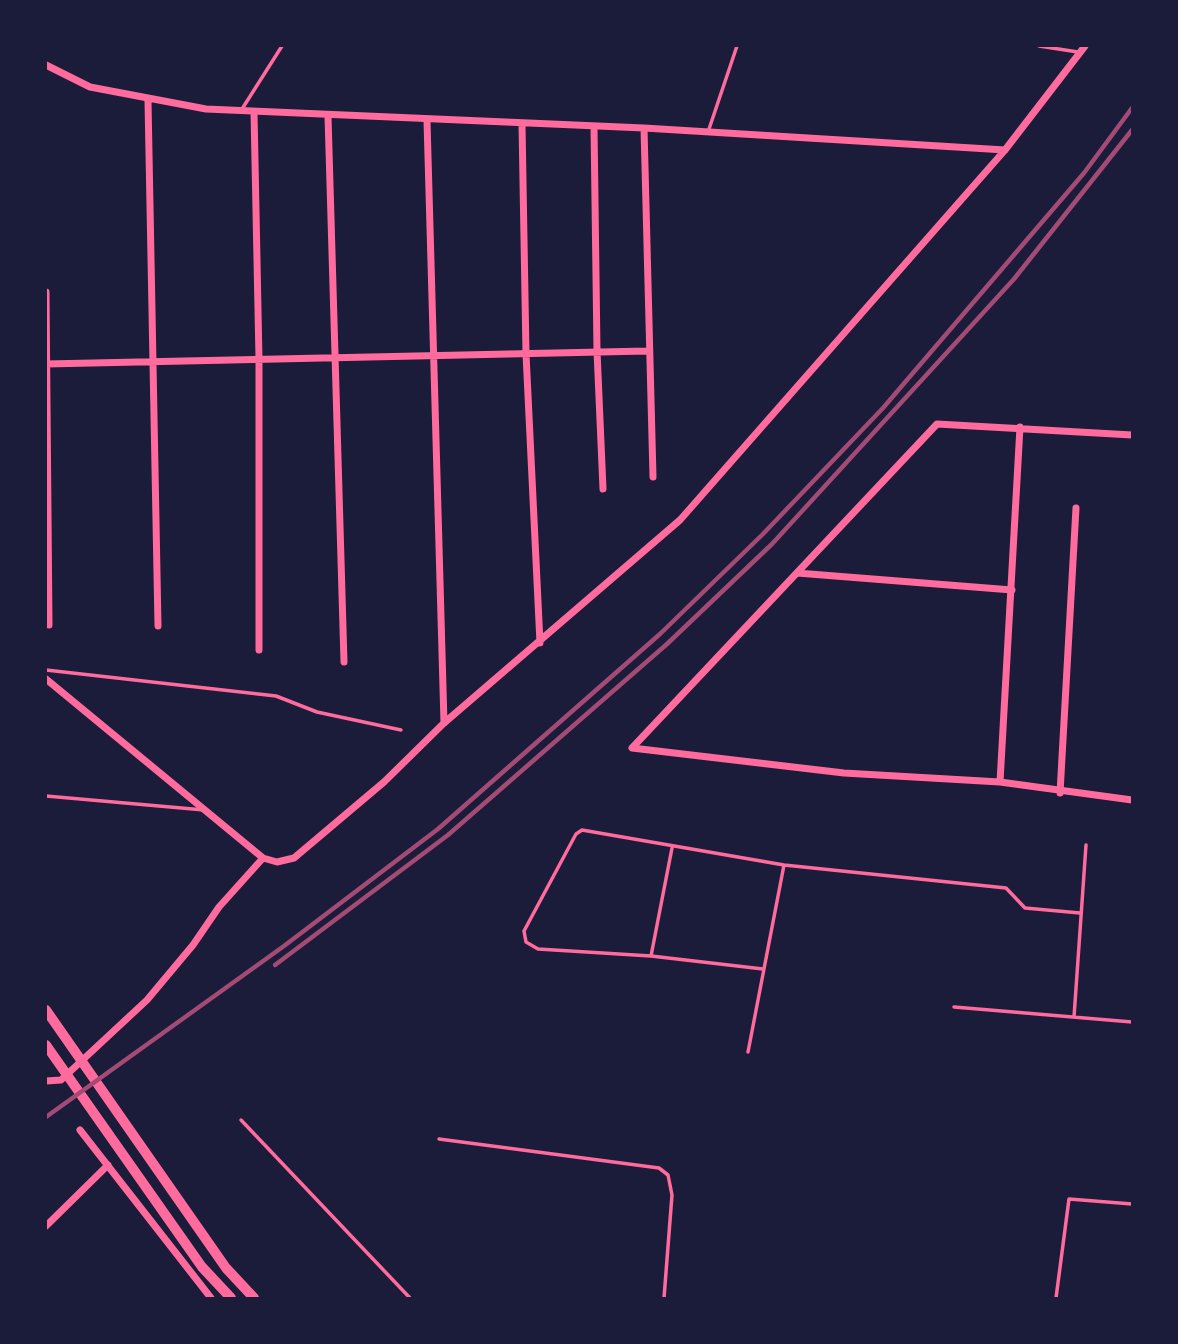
<!DOCTYPE html>
<style>
body{margin:0}
#map{position:relative;width:1178px;height:1344px;overflow:hidden;background:#1b1b3a;font-family:Lato,sans-serif}
canvas{display:block}
.frame{position:absolute;inset:0;border:47px solid #1b1b3a;pointer-events:none}
</style>
<div id="map">
<canvas width="1178" height="1344"></canvas>
<div class="frame"></div>
</div>
<script>
const g = document.querySelector('canvas').getContext('2d');
g.lineJoin = 'round';
function poly(rows) {
  const path = new Path2D();
  for (const r of rows) {
    path.moveTo(r[0], r[1]);
    for (let i = 2; i < r.length; i += 2) path.lineTo(r[i], r[i + 1]);
  }
  return path;
}
function stroke(path, color, width, dash) {
  g.strokeStyle = color;
  g.lineWidth = width;
  g.lineCap = dash ? 'butt' : 'round';
  g.setLineDash(dash || []);
  g.stroke(path);
}
stroke(poly([
 [1039,46,1078,52],
 [242,109,282,46],
 [708,132,737,46],
 [46,670,276,696,317,712,401,730],
 [46,796,204,810],
 [651,956,672,848],
 [763,969,651,956,538,949,526,942,524,931,576,834,582,830,784,865,1006,888,1025,908,1080,913],
 [954,1007,1132,1022],
 [1074,1017,1086,845],
 [748,1052,784,865],
 [241,1120,410,1298],
 [439,1139,659,1168,668,1175,672,1195,664,1298],
 [1056,1298,1069,1199,1132,1204]
]), '#ff6b9d', 3.5);
stroke(poly([
 [46,65,90,87,206,109,644,128,1005,150],
 [148,101,158,626],
 [254,112,259,359,259,650],
 [328,116,344,662],
 [427,121,444,723],
 [522,124,526,354,540,643],
 [594,126,597,351,603,489],
 [644,128,653,477],
 [46,292,49,625],
 [46,364,647,351],
 [1132,435,937,424,632,748,844,773,1000,782,1132,800],
 [797,573,1012,590],
 [46,679,263,858,277,862,294,858,384,782,444,723,680,520,1005,150,1085,46],
 [1000,782,1020,427],
 [1060,793,1076,508],
 [46,1081,61,1080,147,1000,193,945,219,907,263,858],
 [80,1130,211,1298],
 [46,1226,108,1165]
]), '#ff6b9d', 7);
stroke(poly([
 [46,1010,226,1268,254,1298],
 [46,1045,202,1267,231,1298]
]), '#ff6b9d', 10);
stroke(poly([
 [275,965,448,835,667,644,772,544,1014,279,1132,130],
 [46,1117,284,946,438,829,660,634,763,534,883,408,1084,173,1132,108]
]), '#a44b75', 4.5);
</script>
